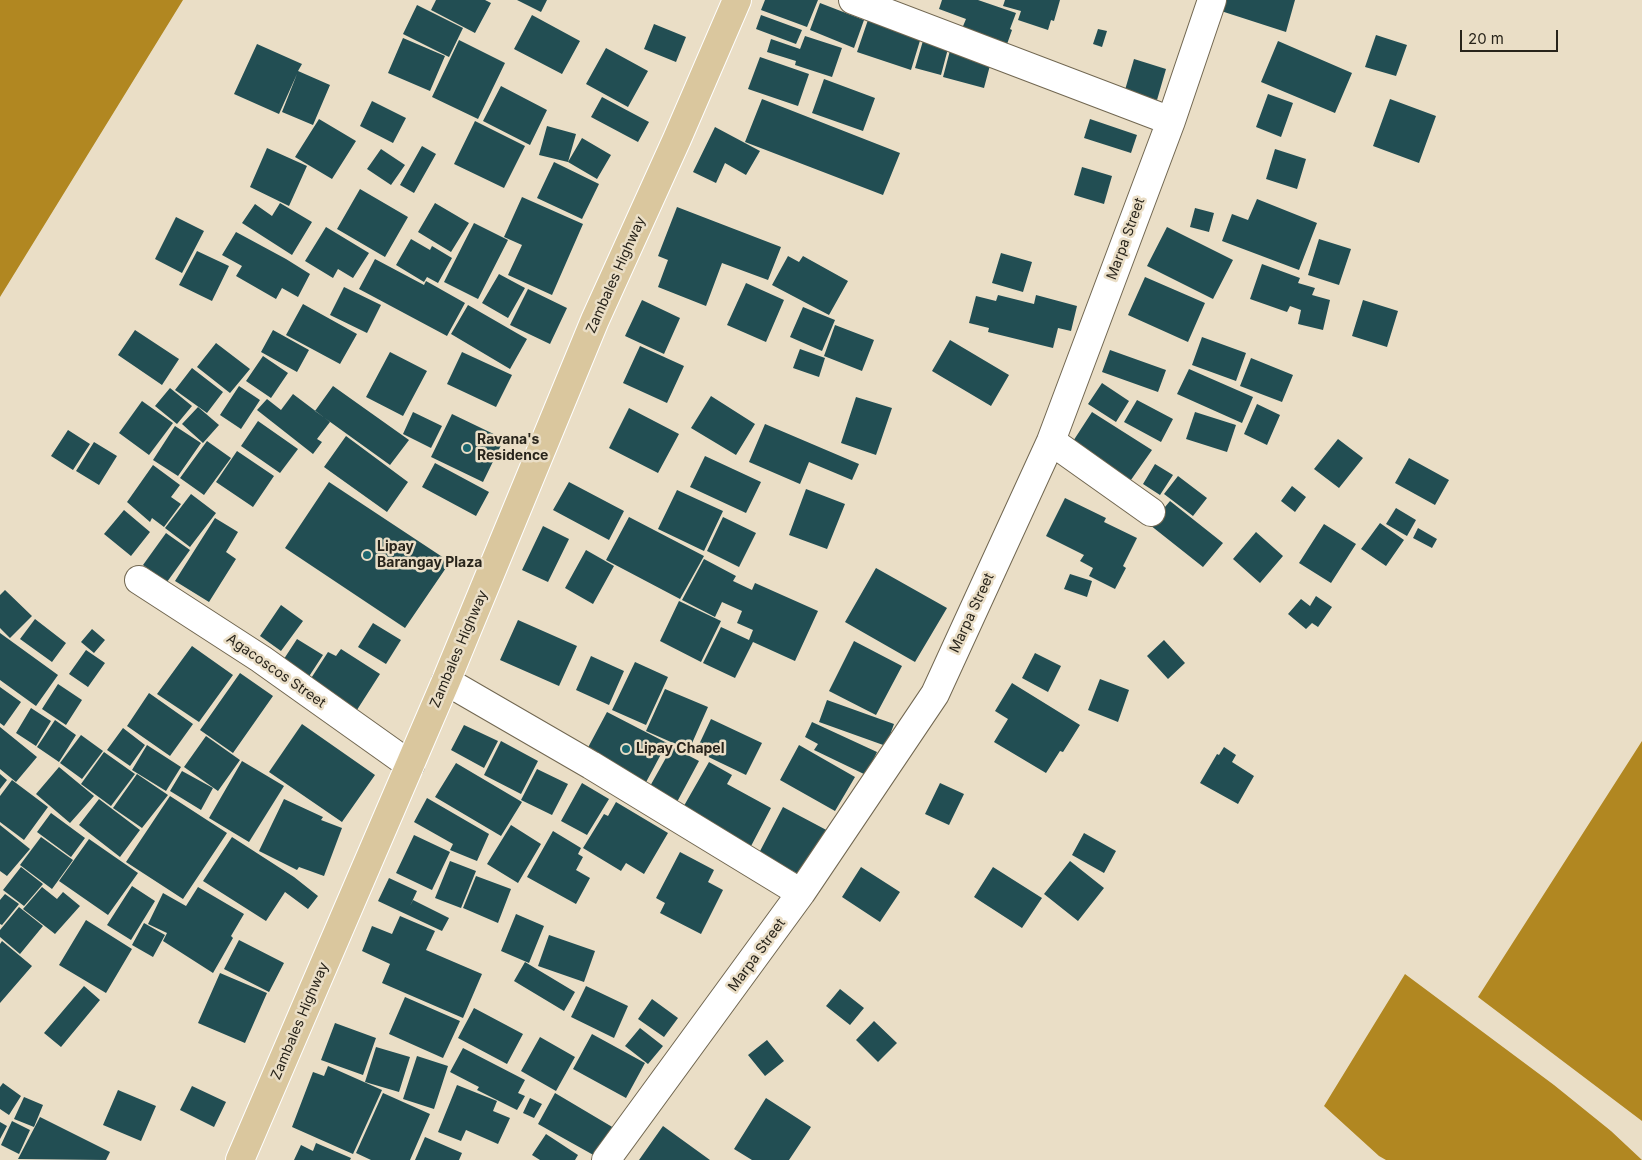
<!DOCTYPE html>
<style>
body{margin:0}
#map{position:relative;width:1642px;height:1160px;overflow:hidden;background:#eadec6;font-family:Inter,sans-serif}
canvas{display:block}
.scale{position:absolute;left:1460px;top:30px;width:98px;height:22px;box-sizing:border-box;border:2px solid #28241b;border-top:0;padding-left:6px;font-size:15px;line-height:18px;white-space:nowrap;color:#28241b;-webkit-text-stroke:4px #eadec6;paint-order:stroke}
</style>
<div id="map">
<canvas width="1642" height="1160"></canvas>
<div class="scale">20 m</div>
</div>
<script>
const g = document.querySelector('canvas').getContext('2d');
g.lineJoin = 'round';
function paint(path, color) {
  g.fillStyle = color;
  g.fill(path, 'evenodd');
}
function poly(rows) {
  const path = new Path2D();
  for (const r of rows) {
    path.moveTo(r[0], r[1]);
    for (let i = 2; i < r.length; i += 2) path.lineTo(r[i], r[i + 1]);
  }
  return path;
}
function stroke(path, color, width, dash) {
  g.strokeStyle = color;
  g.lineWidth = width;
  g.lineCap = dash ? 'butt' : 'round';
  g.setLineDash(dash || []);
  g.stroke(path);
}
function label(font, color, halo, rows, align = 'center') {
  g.font = font + ' Inter,sans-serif';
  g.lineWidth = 5;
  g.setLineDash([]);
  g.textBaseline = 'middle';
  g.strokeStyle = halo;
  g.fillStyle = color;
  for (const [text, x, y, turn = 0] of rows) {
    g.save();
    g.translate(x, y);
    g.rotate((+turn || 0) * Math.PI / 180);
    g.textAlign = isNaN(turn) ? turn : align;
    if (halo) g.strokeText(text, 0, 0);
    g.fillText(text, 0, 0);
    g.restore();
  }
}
paint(poly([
 [0,0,183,0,0,297],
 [1642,741,1642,1121,1478,997],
 [1405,974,1554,1085,1611,1131,1642,1160,1386,1160,1379,1156,1324,1106]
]), '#b18721');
paint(poly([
 [436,0,485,0,491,3,475,33,431,10],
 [517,0,547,0,541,12],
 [765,0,818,0,807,27,761,10],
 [942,0,978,0,1016,13,1010,29,1012,30,1006,47,961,31,966,19,939,9],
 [1005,0,1060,0,1054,21,1051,20,1048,30,1018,20,1021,11,1003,6],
 [1224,0,1295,0,1286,32,1221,11],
 [820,3,864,20,854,48,810,30],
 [417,5,463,28,449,57,403,34],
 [532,15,580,41,562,74,514,49],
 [761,15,802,30,796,44,756,29],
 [869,17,922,34,911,70,857,52],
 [654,24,686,37,676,62,644,49],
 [1098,29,1107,31,1102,47,1093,44],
 [925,34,950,41,941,75,915,68],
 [1376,35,1407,45,1396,76,1365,67],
 [805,36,842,48,832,77,795,65,796,61,767,52,771,39,800,49],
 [403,38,445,56,430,91,388,73],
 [459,40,505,63,478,119,432,97],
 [1278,41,1352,73,1335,113,1261,82],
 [952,43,993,54,984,88,943,77],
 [257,44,302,64,298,71,330,85,313,125,282,112,297,74,279,114,234,94],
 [606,48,648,71,628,107,586,84],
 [760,57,809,74,798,106,748,89],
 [1134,59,1166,69,1157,100,1125,90],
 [824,79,875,98,863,131,812,113],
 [501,86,547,110,530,145,483,121],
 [1268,94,1293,103,1281,137,1256,127],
 [602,97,649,122,638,142,591,117],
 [762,99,900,153,883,195,745,142],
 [1390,99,1436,116,1419,163,1373,146],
 [372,101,406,118,393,143,360,126],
 [319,119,356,141,332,179,295,157],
 [1090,119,1137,135,1131,153,1084,138],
 [475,121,525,146,504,188,454,164],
 [547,126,576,134,568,162,539,155],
 [715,127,760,151,746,175,725,163,716,183,693,172],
 [582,138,611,155,597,179,568,162],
 [422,146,436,154,414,193,400,185],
 [267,148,307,166,289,206,250,187],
 [381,149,405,165,391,185,367,169],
 [1275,149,1306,159,1297,189,1266,179],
 [554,162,599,184,582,219,537,198],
 [1082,167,1112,176,1104,204,1074,195],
 [360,189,408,217,385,257,337,229],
 [522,197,583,224,552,295,508,275,522,245,504,237],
 [1257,199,1317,223,1299,270,1222,241,1232,214,1248,220],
 [280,203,312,222,292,255,242,223,255,204,272,216],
 [435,203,469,223,451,252,418,232],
 [677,207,781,247,768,280,722,263,706,306,658,287,668,260,658,256],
 [1195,208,1214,213,1209,232,1190,227],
 [176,217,204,231,182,273,155,259],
 [474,223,508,240,478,299,444,282],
 [326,227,369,253,353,278,338,269,333,278,305,261],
 [1167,227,1233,260,1213,299,1147,266],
 [236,232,286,259,310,274,298,297,282,288,276,299,236,276,242,266,222,255],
 [411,239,430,250,432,246,452,258,438,283,427,277,424,282,396,265],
 [1319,239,1351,249,1339,285,1308,275],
 [197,251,229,266,212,301,179,285],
 [1001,253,1032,262,1023,292,992,283],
 [788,256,799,262,803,256,848,281,829,315,772,285],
 [375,259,424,285,426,281,465,303,447,336,359,289],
 [1262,264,1300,278,1298,283,1315,288,1312,295,1330,300,1323,330,1298,324,1301,310,1290,306,1287,312,1250,299],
 [499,274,525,288,508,318,482,303],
 [1145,277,1205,303,1188,342,1128,315],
 [746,283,784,300,766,342,727,325],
 [344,287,381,305,367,333,330,315],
 [528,289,567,308,550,344,510,325],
 [998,295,1034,304,1036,295,1077,306,1071,331,1058,328,1053,348,988,332,989,328,969,323,976,296,996,301],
 [642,300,680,318,664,354,625,336],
 [1363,300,1398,311,1387,347,1352,336],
 [303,304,357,334,340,364,286,335],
 [468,305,527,339,510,369,451,334],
 [803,307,835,320,822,351,790,337],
 [835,325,874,340,862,371,824,356],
 [135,330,179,359,162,385,118,355],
 [273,330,309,350,297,372,261,352],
 [1202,337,1246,353,1236,381,1192,365],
 [950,340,1009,375,991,406,932,371],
 [216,343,250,369,230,393,197,367],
 [640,346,684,366,667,403,623,383],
 [800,349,825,358,819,377,793,368],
 [1110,350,1166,370,1158,392,1102,372],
 [390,352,427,371,403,416,366,397],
 [462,352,512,375,496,407,447,384],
 [263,356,288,373,271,398,246,381],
 [1251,358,1293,375,1282,402,1240,386],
 [192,368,223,392,207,413,175,390],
 [1189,369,1253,397,1242,423,1177,394],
 [1102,383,1129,401,1116,422,1088,404],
 [239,386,260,400,241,429,220,415],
 [333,386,409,440,390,465,315,411],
 [170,388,192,406,177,424,155,406],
 [293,394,330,422,317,439,322,442,313,454,257,410,267,399,281,410],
 [711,396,755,424,736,455,691,428],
 [856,397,892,408,876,455,841,443],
 [1137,400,1173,419,1161,442,1124,422],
 [142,401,173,423,149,455,119,433],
 [1257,404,1280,415,1267,445,1244,434],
 [198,407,219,425,203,443,182,424],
 [629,408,679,434,658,473,609,448],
 [413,412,442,426,431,448,403,434],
 [1092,412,1152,450,1126,487,1068,449],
 [1195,412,1236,425,1227,452,1186,439],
 [452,414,504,439,483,482,431,457],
 [258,421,298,449,280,473,241,446],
 [765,424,859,464,852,480,809,462,800,484,749,462],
 [175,426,201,443,178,476,153,460],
 [68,430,90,444,73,470,51,456],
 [346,436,408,482,387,512,324,467],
 [1338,439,1363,458,1339,488,1314,469],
 [207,441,231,458,204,495,180,478],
 [94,442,117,456,99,485,76,471],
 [237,451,274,476,253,507,216,482],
 [705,456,761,482,746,513,690,487],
 [1409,458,1449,480,1435,505,1395,483],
 [435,463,489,492,476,516,422,487],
 [1155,464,1173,475,1160,495,1143,484],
 [153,465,180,485,171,497,181,504,164,527,152,518,150,522,127,502],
 [1178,476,1207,498,1193,516,1164,494],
 [329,482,450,562,405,628,285,548],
 [569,482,624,511,609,540,553,510],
 [1292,486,1306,497,1295,512,1281,501],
 [806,489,845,504,827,549,789,535],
 [677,490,723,511,704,551,658,529],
 [191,494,216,513,190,547,165,528],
 [1065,498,1106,518,1104,522,1137,538,1123,566,1126,568,1115,589,1089,576,1093,568,1080,561,1084,555,1046,536],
 [1170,501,1223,543,1203,567,1150,525],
 [1396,508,1416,520,1407,536,1386,524],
 [124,510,150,532,131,556,104,534],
 [629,517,704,556,680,599,606,560],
 [723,517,756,533,739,567,707,551],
 [215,518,238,532,226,552,236,559,209,602,175,581],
 [1380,523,1404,540,1386,566,1361,549],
 [1324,524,1356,544,1331,583,1299,563],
 [543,526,569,539,548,582,522,570],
 [1418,528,1437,539,1432,548,1413,538],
 [1256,532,1283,556,1260,583,1233,559],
 [166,533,190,550,167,582,143,565],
 [586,550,614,566,593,604,565,588],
 [704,559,736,576,733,581,752,590,755,583,818,611,795,661,753,642,735,678,703,663,721,627,749,640,753,630,737,623,742,611,722,602,715,617,682,600],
 [876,568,947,608,915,662,845,622],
 [1070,574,1092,581,1087,597,1064,589],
 [5,590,32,616,10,638,0,628,0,595],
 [1316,596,1332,607,1318,627,1312,623,1306,629,1288,614,1301,599,1310,606],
 [679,601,721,621,701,662,660,641],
 [281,605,303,621,281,651,260,636],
 [35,619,66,643,52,662,20,639],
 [518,620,577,646,559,686,500,660],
 [373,623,401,640,386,664,358,647],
 [92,629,105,640,94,653,81,642],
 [0,633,58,675,36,706,0,680],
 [297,639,323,655,306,681,280,665],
 [1164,640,1185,663,1168,679,1147,656],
 [854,641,902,666,876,715,829,691],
 [192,646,233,675,199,722,157,694],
 [341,649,380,674,355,713,308,683,328,652,336,656],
 [86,650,105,663,88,687,69,674],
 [1035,653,1061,666,1048,692,1022,678],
 [591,656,624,671,609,705,576,690],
 [635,662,668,677,646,725,612,710],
 [240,673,273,696,233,753,200,730],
 [1100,679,1129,690,1118,722,1088,710],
 [1012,683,1080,725,1063,752,1060,751,1046,773,994,742,1008,719,995,711],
 [58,684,82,700,66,725,42,709],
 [0,687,21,702,4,726,0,723],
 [665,689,708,707,689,750,646,731],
 [149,693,193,724,170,756,127,726],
 [827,700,894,724,886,746,819,722],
 [31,708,51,721,36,746,16,733],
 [607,712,667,743,644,786,584,755],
 [711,719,762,743,746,775,696,751],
 [55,720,76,735,59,762,37,747],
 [812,722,877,752,866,775,814,750,818,744,805,737],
 [302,724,375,775,342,822,269,772],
 [464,725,498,741,484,768,451,750],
 [0,727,37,757,16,782,0,769],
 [123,728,145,745,130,766,107,750],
 [81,735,103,751,82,779,60,763],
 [206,736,240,760,218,791,184,767],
 [501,741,538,761,521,794,484,775],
 [147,745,181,767,166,791,132,770],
 [799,745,855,777,835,811,780,780],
 [672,747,699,761,677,802,649,788],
 [1224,747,1236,755,1232,762,1254,776,1238,804,1200,783,1217,754,1219,755],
 [104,752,135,774,111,806,81,784],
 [242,761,284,786,249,842,209,818],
 [709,762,732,775,727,784,771,808,750,848,681,811],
 [456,763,522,802,501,836,435,797],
 [59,767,94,796,70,823,36,794],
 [537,769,568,784,552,815,521,800],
 [182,771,213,788,201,810,170,791],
 [0,774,7,780,0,789],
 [137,774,168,795,142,828,113,808],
 [12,780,48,807,24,840,0,822,0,796],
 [582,783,609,799,587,835,561,821],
 [940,783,964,794,949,825,925,814],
 [170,796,227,833,183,899,126,862],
 [427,798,489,834,477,861,450,850,453,844,414,822],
 [99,799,140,830,120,857,79,825],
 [284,799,323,817,321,820,342,828,324,876,299,867,297,870,259,851],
 [616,802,668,833,644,874,626,863,621,871,583,848,604,814,608,816],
 [783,807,832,833,808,879,759,853],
 [51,813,85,838,71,857,37,832],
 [0,825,30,849,7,876,0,871],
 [511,825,541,844,518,883,487,864],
 [553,831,581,848,578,854,583,857,576,870,590,878,576,904,527,877],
 [1084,833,1116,851,1104,873,1072,855],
 [414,835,450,852,432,890,396,873],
 [41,837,73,860,52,889,20,865],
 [232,837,294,877,318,896,308,909,285,892,266,921,203,881],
 [89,839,138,873,108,915,59,881],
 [680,852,714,870,708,882,723,890,701,934,660,913,665,903,656,898],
 [450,861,476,871,461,908,435,898],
 [1070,861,1104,888,1078,921,1044,894],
 [21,867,43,884,24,906,3,890],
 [861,867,900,892,880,922,842,897],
 [993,867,1042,898,1022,928,974,897],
 [476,876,511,889,498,923,463,908],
 [389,878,417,891,410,906,413,900,449,918,442,931,378,901],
 [132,886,155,901,131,940,107,925],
 [42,887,57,899,63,892,80,906,55,934,23,909],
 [198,887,244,914,231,936,233,938,213,973,163,941,167,933,148,924,163,893,186,906],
 [5,894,19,904,2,925,0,924,0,900],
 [19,907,43,926,20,954,0,937,0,930],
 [516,914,544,926,529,963,501,951],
 [400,916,435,931,426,950,482,974,463,1018,382,983,390,964,362,951,372,926,392,934],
 [86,920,132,949,106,993,59,965],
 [144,923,165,935,153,957,132,945],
 [549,935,595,951,584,982,538,966],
 [239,940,284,963,269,992,224,969],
 [2,941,32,966,0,1003,0,944],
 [525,962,575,992,564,1011,514,981],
 [220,973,267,993,245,1043,198,1023],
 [84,986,100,1000,61,1047,44,1033],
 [586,986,628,1006,614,1038,571,1017],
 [840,989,864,1008,850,1025,826,1006],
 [405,997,460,1021,443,1058,389,1034],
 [652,999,678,1018,664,1037,638,1019],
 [474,1008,523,1034,507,1064,458,1038],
 [874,1021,897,1043,878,1062,856,1040],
 [335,1023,376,1038,363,1075,321,1060],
 [640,1028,663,1046,648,1064,625,1046],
 [592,1034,645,1063,626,1098,573,1069],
 [540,1037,575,1057,556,1091,521,1071],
 [767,1040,784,1061,765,1076,748,1055],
 [376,1047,410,1057,399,1092,365,1082],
 [463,1048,525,1080,518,1093,525,1096,517,1110,477,1090,479,1087,450,1072],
 [417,1056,448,1066,434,1109,403,1099],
 [328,1066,382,1090,353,1154,292,1127,313,1072,324,1076],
 [3,1083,21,1096,9,1115,0,1109,0,1087],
 [457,1085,497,1101,493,1111,510,1118,498,1144,466,1130,461,1141,438,1132],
 [192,1086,226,1102,214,1127,180,1110],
 [118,1090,156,1106,141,1141,103,1125],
 [383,1093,430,1114,410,1160,371,1160,356,1153],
 [555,1093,614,1128,597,1157,538,1124],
 [24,1097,43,1105,34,1127,14,1119],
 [530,1098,542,1104,534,1118,523,1113],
 [766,1098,811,1127,789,1160,752,1160,734,1149],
 [40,1117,110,1152,106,1160,18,1159],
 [12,1121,30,1130,19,1154,1,1145],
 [0,1122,7,1126,0,1139],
 [663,1126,710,1160,639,1160],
 [546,1134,578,1155,575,1160,540,1160,532,1155],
 [425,1137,462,1153,459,1160,415,1160],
 [316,1143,351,1158,350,1160,294,1160,301,1145,313,1151]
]), '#224e53');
const street = poly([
 [853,0,1171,121],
 [1051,441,1151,512],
 [139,580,261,659,410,765],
 [446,681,591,765,801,893],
 [606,1160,801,893,935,694,1051,441,1171,121,1212,0]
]);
const primary = poly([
 [240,1160,446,681,595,320,677,139,737,0]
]);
stroke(street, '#716751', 30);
stroke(primary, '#fff', 30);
stroke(street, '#fff', 28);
stroke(primary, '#dac79e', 28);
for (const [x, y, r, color] of [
 [467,448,5,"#1b676f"],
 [367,555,5,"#1b676f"],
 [626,749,5,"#1b676f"]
]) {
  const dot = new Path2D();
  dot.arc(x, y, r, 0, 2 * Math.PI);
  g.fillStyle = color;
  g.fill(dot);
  stroke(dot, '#eadec6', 2);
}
label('14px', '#28241b', '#eadec6', [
 ["Marpa Street",1126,239,-70],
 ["Zambales Highway",616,275,-66],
 ["Marpa Street",972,613,-65],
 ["Zambales Highway",459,649,-67],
 ["Agacoscos Street",276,671,35],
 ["Marpa Street",757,955,-54],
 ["Zambales Highway",300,1021,-67]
]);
label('bold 14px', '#28241b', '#eadec6', [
 ["Ravana's",477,440],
 ["Residence",477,456],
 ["Lipay",377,547],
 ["Barangay Plaza",377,563],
 ["Lipay Chapel",636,749]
], 'left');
</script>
